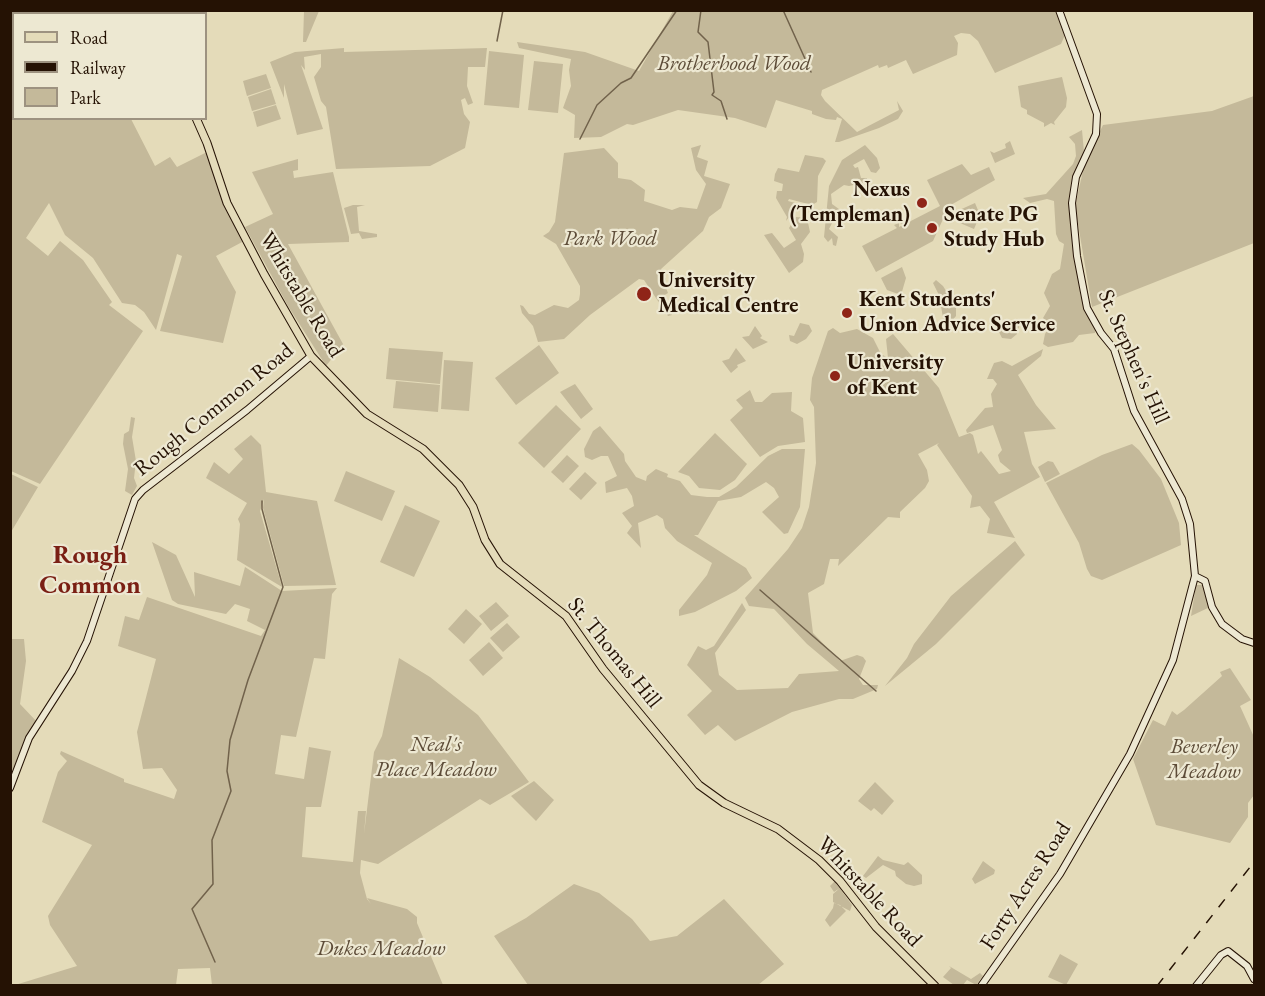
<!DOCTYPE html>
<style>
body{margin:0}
#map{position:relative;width:1265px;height:996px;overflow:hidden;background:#e4dbb9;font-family:"EB Garamond",serif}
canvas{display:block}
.frame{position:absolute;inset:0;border:12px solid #251204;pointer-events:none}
.legend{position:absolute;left:12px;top:12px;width:195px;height:108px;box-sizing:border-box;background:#ede8d2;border:2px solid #9d9280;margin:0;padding:8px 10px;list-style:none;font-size:18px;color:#251204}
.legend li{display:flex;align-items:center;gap:12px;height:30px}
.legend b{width:30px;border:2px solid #9d9280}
</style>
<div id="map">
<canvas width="1265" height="996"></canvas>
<div class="frame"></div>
<ul class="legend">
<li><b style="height:8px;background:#e4dbb9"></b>Road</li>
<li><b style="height:8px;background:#251204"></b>Railway</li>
<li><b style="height:16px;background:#c4b99a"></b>Park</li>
</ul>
</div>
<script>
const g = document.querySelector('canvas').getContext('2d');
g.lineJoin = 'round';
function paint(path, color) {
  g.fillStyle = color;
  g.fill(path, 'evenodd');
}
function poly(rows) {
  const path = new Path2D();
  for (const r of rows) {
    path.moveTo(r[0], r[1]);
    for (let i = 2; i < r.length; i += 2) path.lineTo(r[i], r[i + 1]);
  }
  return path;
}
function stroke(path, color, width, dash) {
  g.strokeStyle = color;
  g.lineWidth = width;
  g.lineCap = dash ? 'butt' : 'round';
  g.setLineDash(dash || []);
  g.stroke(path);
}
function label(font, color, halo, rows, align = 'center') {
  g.font = font + ' "EB Garamond",serif';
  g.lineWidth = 4.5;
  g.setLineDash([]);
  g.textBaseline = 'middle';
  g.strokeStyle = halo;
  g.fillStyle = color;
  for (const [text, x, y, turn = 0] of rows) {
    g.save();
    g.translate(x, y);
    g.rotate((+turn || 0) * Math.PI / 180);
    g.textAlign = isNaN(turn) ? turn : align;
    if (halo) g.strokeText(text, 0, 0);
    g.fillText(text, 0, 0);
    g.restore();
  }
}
paint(poly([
 [11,11,98,11,100,13,14,14,14,118,131,119,155,166,170,157,177,167,207,152,215,178,244,241,216,256,236,292,223,343,160,331,182,256,177,254,156,330,144,312,135,305,122,303,93,258,65,235,49,203,26,238,48,256,60,241,83,260,112,302,109,305,143,331,40,484,11,471],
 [304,11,319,11,306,42,303,42],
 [673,11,1057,11,1065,35,1061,44,995,73,978,41,970,34,961,33,954,36,958,43,957,55,913,74,906,60,888,68,887,65,879,68,878,65,822,90,821,95,825,101,857,132,899,110,897,101,903,111,898,119,879,128,839,142,835,142,842,119,837,117,836,120,826,119,812,114,812,111,776,100,766,128,735,118,678,110,633,125,627,124,601,137,574,138,575,115,563,108,571,86,569,70,571,59,519,48,517,42,585,52,639,71],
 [344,48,344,52,487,48,485,67,468,67,467,86,473,103,468,105,465,98,461,100,464,114,470,122,465,148,430,166,336,169,326,107,321,101,314,77,321,67,321,54,304,57,305,70,301,65,323,129,297,135,284,84,284,98,270,62,295,52],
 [489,51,524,55,519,108,484,105],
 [534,61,563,64,558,113,528,110],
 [266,74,271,88,247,96,243,81],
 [1062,77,1067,98,1066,107,1054,122,1055,125,1051,123,1044,127,1044,123,1027,114,1027,110,1021,107,1018,86],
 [271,89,276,104,252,111,248,97],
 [1254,96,1254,243,1092,307,1075,206,1085,162,1103,125,1212,111],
 [276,105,281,119,257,127,253,112],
 [1082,130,1084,152,1071,190,1070,213,1081,298,1096,329,1095,333,1079,335,1073,342,1048,347,1043,344,1045,334,1047,331,1055,329,1043,318,1050,306,1044,293,1052,274,1060,269,1064,244,1059,241,1056,234,1054,201,1047,199,1030,203,1023,198,1046,194,1073,164,1076,156,1075,144,1069,137],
 [1010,141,1015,154,995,163,990,151,994,153,1006,148,1005,144],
 [701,145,697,157,708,161,704,176,730,184,721,208,709,217,703,231,661,269,666,279,664,283,668,293,661,297,672,315,668,316,644,280,639,279,590,315,564,339,538,342,533,326,522,313,520,305,523,306,529,314,535,315,554,305,568,308,579,300,580,294,580,286,556,244,543,236,549,232,555,222,564,153,604,148,618,163,618,178,631,180,645,190,644,201,672,210,680,207,697,209,706,184,696,170,691,148],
 [865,145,877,158,880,168,876,173,871,172,864,159,853,165,855,168,858,167,861,178,867,178,867,182,849,186,844,185,831,194,832,204,843,212,845,218,844,222,834,219,829,229,838,237,836,246,833,245,832,238,828,242,824,237,829,186,842,160],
 [805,155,823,158,826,161,818,176,817,202,812,205,789,199,788,201,806,206,795,209,786,221,787,217,776,198,777,191,782,191,783,184,774,181,775,174,778,168,799,172],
 [298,159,298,170,293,171,294,178,333,172,349,237,349,242,288,244,343,344,326,366,288,306,245,227,273,214,252,172],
 [962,164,971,175,989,167,995,180,949,206,933,241,876,272,862,246,897,228,894,225,899,223,899,227,903,225,900,223,902,221,905,220,905,224,940,206,927,180],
 [975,203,980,215,974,229,960,223,955,212],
 [353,205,365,205,357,207,359,231,377,234,377,237,362,239,359,233,351,234,344,208],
 [796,217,807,218,810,232,801,244,804,254,803,262,789,273,764,235,772,233,784,248,796,240,789,228],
 [902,267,906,278,901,295,887,290,881,278],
 [936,280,943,286,956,307,956,316,945,329,939,295,933,283],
 [1021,319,1017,334,1011,339,1002,338,999,332,1002,328,1014,320],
 [800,323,809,325,812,331,806,339,797,344,790,341,789,335,794,336],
 [755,326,762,336,760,338,768,342,753,349,742,337,749,336],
 [833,328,840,333,857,329,873,338,881,354,888,358,886,339,893,334,939,388,959,437,970,433,973,435,978,454,981,451,999,474,1011,471,1000,462,998,455,1002,450,993,425,967,433,966,430,985,408,993,407,991,394,997,384,993,379,987,379,994,363,1002,361,1012,366,1043,349,1041,356,1018,375,1036,405,1056,429,1024,432,1032,464,1040,477,994,502,1015,538,987,533,990,519,980,506,970,508,972,496,937,445,939,443,918,454,927,470,929,481,925,488,900,512,900,518,888,517,838,566,839,559,830,559,824,584,808,593,813,633,840,661,857,655,863,657,866,661,859,679,863,685,878,685,877,689,853,699,839,699,792,712,735,741,718,725,705,735,687,715,712,691,687,665,698,646,706,650,714,646,742,603,746,610,715,653,719,675,737,690,788,688,799,674,839,671,807,644,774,609,749,606,745,598,788,549,802,528,809,507,816,463,814,407,810,400,812,378,828,331],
 [539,345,559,373,516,405,495,378],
 [389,348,443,352,440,384,386,379],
 [736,348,746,361,737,365,738,367,731,373,722,361,729,359],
 [444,360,473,362,469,411,441,409],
 [396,381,440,385,438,412,393,408],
 [575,384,593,409,581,419,560,392],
 [750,390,755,402,762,402,772,393,792,392,791,411,803,418,805,442,778,446,760,457,730,420,743,408,736,400],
 [556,405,581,429,544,468,518,443],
 [131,417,135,418,132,437,136,461,134,478,137,486,132,495,125,491,128,469,123,444,124,434,129,431],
 [600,426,624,454,625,461,636,477,646,481,647,476,656,469,668,474,667,477,680,481,691,495,707,497,719,497,736,487,768,456,782,449,805,449,800,507,788,533,784,534,762,512,779,497,774,488,766,482,741,497,718,501,698,535,694,535,746,568,752,578,736,591,695,612,679,616,679,610,707,575,712,563,677,541,665,528,663,519,657,515,638,523,641,548,627,533,632,526,622,513,634,506,632,496,627,488,606,493,605,482,617,476,608,456,601,456,592,460,585,457,584,449,593,431],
 [715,433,747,464,735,480,720,490,699,488,689,476,678,472],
 [251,435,261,445,266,492,317,501,336,585,284,586,263,508,264,499,260,511,282,587,237,560,240,524,238,519,247,503,206,478,214,462,229,474,243,459,234,449],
 [1132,444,1139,450,1161,479,1179,523,1181,545,1102,580,1091,576,1087,569,1079,543,1046,483,1102,455],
 [567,455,579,466,563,483,551,472],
 [1048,461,1053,462,1060,474,1045,482,1038,467],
 [346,471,395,491,382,521,334,501],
 [585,472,597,483,581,500,569,489],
 [11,474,38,487,11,532],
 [405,505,440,521,414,577,380,562],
 [1015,541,1025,555,936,644,885,686,907,658,914,644,951,596],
 [152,542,176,555,195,597,194,572,240,586,245,567,282,591,337,588,332,594,325,659,314,658,296,737,281,735,275,774,304,779,309,747,331,751,321,807,306,807,302,857,353,862,358,811,366,811,364,834,374,752,382,736,399,658,430,677,478,715,529,782,490,805,480,799,378,864,361,860,360,873,367,899,371,904,367,898,407,909,417,917,417,923,443,985,212,985,210,968,178,969,176,985,15,985,77,966,50,925,48,916,92,845,42,822,58,772,67,761,60,754,61,751,124,779,124,782,174,799,177,790,162,768,143,769,137,732,156,659,118,646,125,616,139,620,147,597,261,636,265,630,247,621,250,609,235,604,226,614,178,604,172,600],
 [1196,585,1202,585,1210,607,1191,616],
 [496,602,509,616,491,631,479,616],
 [466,609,482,624,464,644,448,629],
 [507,623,520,637,503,652,490,638],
 [11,639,24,639,26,661,20,704,38,723,11,788],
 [489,642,503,658,483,676,469,660],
 [1230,668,1251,700,1240,706,1254,737,1254,795,1248,803,1248,817,1230,843,1156,825,1133,759,1153,720,1165,726,1172,711,1177,715,1184,710,1222,676,1220,672],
 [534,781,554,800,536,821,511,796],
 [875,782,894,801,882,815,874,808,871,811,858,801],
 [878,856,883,860,904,865,908,862,922,875,922,884,914,886,906,884,896,876,895,871,883,865,866,878,863,876],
 [983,861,995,870,994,874,975,884,972,879],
 [834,882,837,882,853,903,841,890,852,905,850,911,833,902,833,894,840,888,834,892,830,886],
 [574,884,599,893,632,919,650,941,677,936,724,899,784,964,758,985,528,985,494,936,526,918],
 [834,903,840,905,846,911,830,927,825,920,833,908],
 [1060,954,1078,964,1066,985,1048,977],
 [949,966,971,979,980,973,983,976,976,985,967,980,963,985,954,985,943,977,951,968]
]), '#c4b99a');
stroke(poly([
 [701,10,698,32,708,42,714,92,712,95,721,101,727,119],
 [783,10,811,72],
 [497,41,503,10],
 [580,139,597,105,621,83,631,78,677,10],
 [760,590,876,691],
 [215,962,192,909,213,884,212,840,231,791,227,771,230,740,248,680,283,587,262,509,262,501]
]), '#71624b', 1.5);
const secondary = poly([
 [1059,10,1097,114,1096,134,1076,177,1072,203,1077,256,1087,308,1101,333,1114,349,1134,411,1182,499,1190,524,1195,576],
 [1195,576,1205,581,1212,607,1222,624,1242,639,1254,643],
 [10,788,29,738,72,671,87,641,135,499,143,490,247,410,311,356],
 [981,986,1060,874,1130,754,1173,660,1195,576],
 [1196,986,1221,955,1228,951,1247,966,1254,979]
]);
const primary = poly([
 [119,10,121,14],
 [196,118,207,143,227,203,264,274,311,356,367,414,423,449,459,485,473,507,485,540,500,564,566,616,603,669,699,785,724,803,778,829,819,860,840,881,876,927,935,986]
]);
stroke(secondary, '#251204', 8);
stroke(primary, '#251204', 9);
stroke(secondary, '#ede8d2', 6);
stroke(primary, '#e4dbb9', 7);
stroke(poly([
 [1157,986,1254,862]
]), '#251204', 1.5, [10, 10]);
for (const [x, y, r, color] of [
 [922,203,6,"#8f2418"],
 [932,228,6,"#8f2418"],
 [644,294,8,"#8f2418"],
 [847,313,6,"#8f2418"],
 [835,376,6,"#8f2418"]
]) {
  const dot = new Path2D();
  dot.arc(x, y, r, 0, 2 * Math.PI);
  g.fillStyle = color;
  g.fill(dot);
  stroke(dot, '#ede8d2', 2);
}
label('italic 22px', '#5d4c38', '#ede8d2', [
 ["Brotherhood Wood",734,64],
 ["Park Wood",610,239],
 ["Neal's",436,745],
 ["Place Meadow",436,770],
 ["Beverley",1204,747],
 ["Meadow",1204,772],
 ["Dukes Meadow",381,949]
]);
label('bold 22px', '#251204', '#ede8d2', [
 ["Nexus",910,190,"right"],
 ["(Templeman)",910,215,"right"],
 ["Senate PG",944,215],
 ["Study Hub",944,240],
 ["University",658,281],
 ["Medical Centre",658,306],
 ["Kent Students'",859,300],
 ["Union Advice Service",859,325],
 ["University",847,363],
 ["of Kent",847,388]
], 'left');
label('22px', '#251204', '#ede8d2', [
 ["Whitstable Road",301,295,59],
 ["St. Stephen's Hill",1133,357,66],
 ["Rough Common Road",214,410,-39],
 ["St. Thomas Hill",614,653,51],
 ["Forty Acres Road",1026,886,-57],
 ["Whitstable Road",869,892,47]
]);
label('bold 26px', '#7a1f14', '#ede8d2', [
 ["Rough",90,556],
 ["Common",90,586]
]);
</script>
